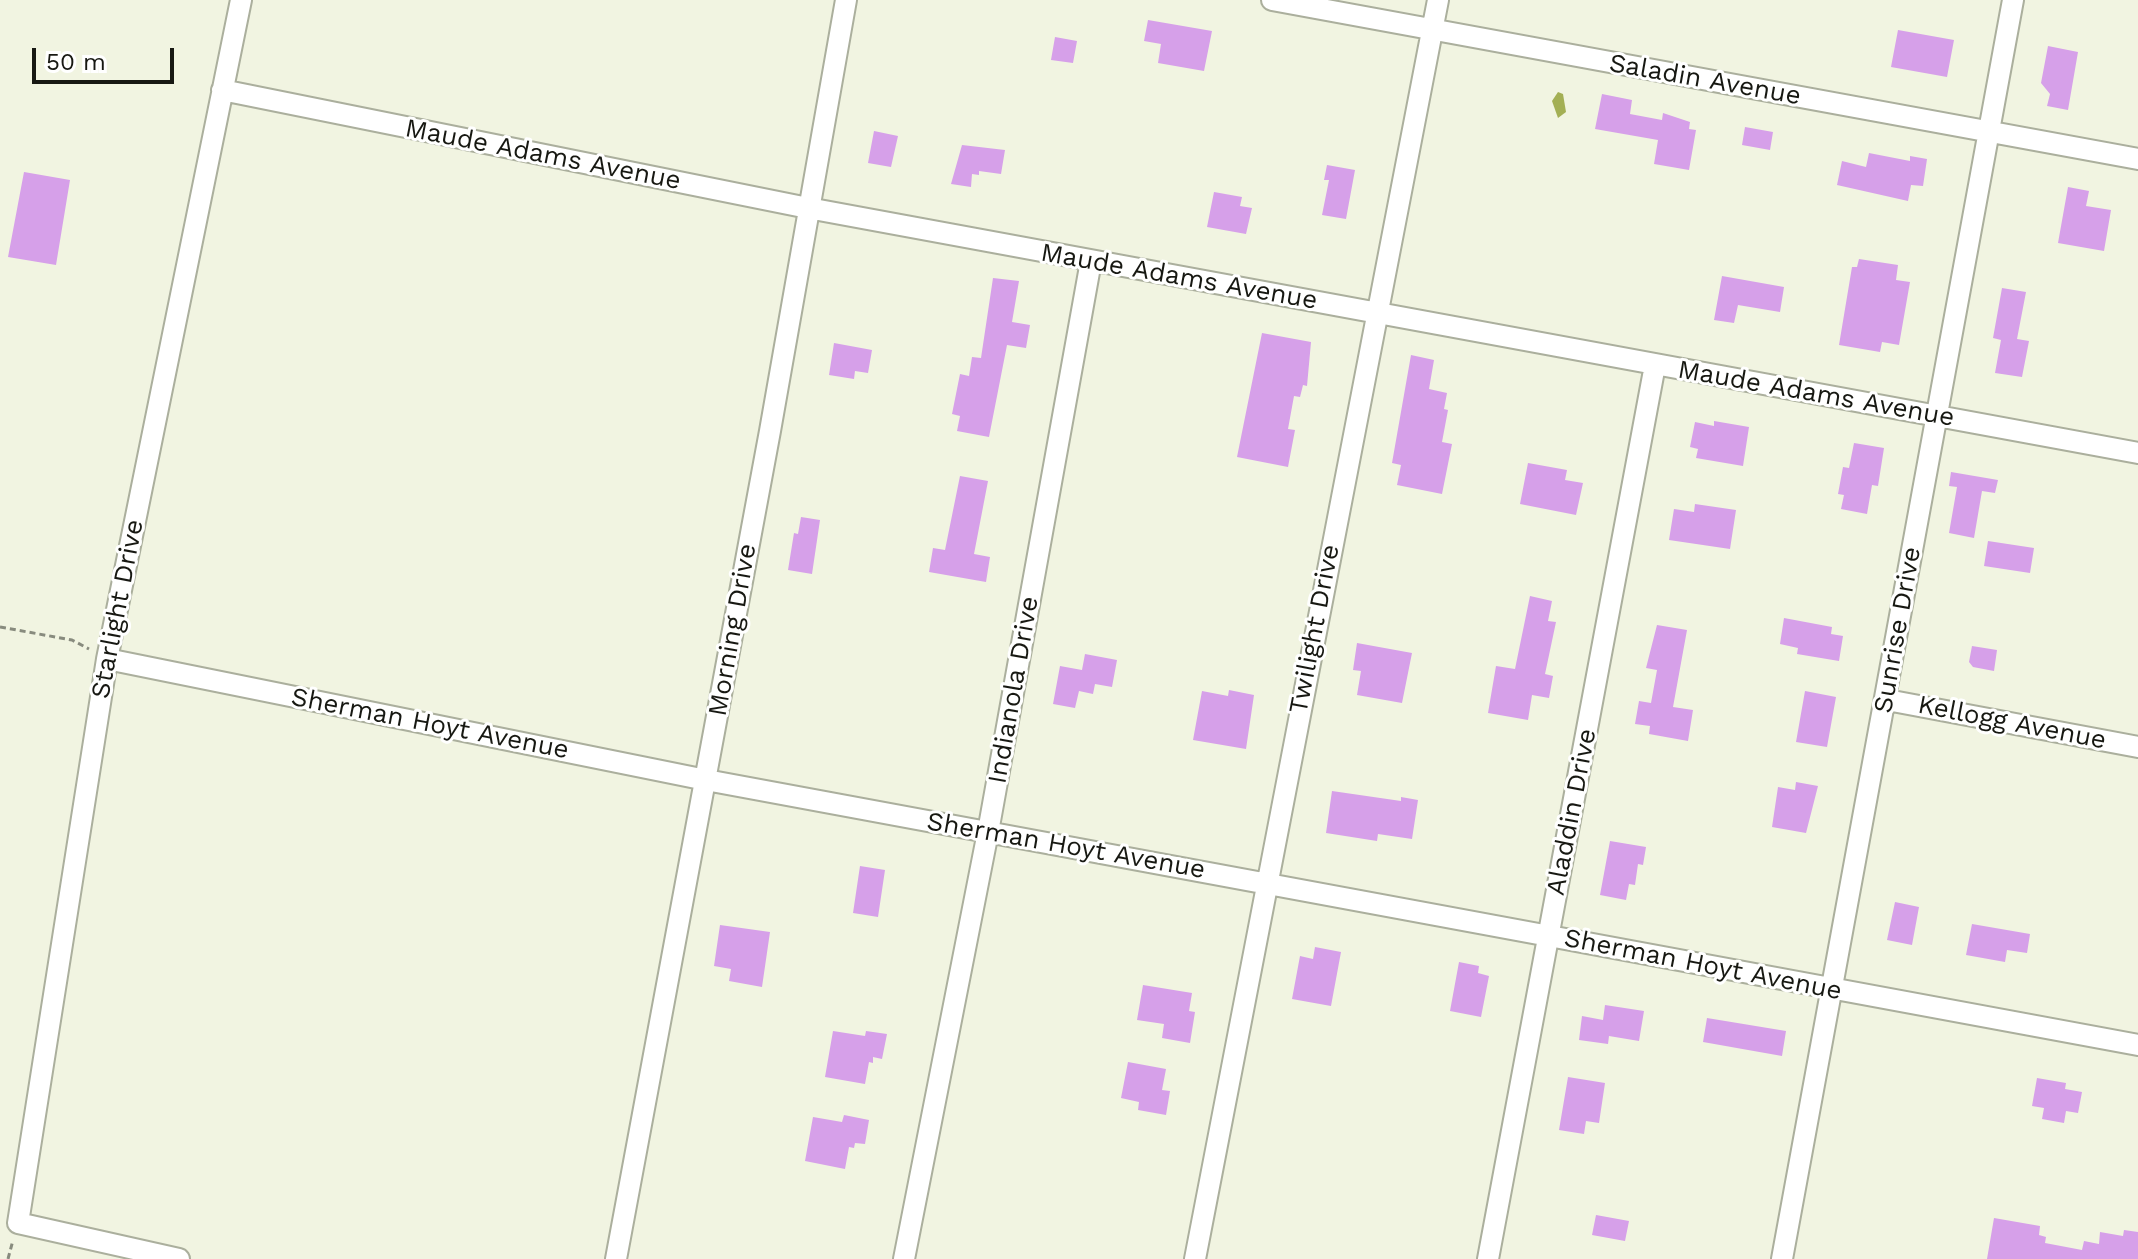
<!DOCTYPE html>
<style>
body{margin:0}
#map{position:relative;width:2138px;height:1259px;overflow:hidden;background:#f1f4e1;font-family:"Work Sans",sans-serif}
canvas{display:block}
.scale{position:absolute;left:32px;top:48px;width:142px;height:36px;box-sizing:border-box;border:4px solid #171812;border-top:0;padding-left:10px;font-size:24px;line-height:28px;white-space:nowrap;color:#171812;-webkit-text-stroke:6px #fff;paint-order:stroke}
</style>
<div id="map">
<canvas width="2138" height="1259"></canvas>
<div class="scale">50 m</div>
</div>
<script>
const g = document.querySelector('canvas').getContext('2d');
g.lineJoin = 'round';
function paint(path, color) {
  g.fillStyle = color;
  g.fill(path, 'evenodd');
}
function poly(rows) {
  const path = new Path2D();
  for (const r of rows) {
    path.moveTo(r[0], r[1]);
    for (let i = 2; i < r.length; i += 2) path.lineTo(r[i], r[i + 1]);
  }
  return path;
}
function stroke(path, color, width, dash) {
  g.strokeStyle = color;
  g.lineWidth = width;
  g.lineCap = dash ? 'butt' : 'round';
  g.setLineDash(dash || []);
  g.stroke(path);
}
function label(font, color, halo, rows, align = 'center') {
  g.font = font + ' "Work Sans",sans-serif';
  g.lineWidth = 6;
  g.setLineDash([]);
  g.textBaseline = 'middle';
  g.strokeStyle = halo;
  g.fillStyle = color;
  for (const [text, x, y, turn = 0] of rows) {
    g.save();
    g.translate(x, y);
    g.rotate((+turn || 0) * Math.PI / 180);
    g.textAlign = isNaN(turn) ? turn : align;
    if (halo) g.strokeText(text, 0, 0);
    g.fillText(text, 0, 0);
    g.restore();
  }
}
paint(poly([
 [1558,92,1563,94,1566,112,1558,118,1552,101]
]), '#a3af54');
paint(poly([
 [1148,20,1212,31,1204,71,1158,63,1161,44,1144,41],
 [1898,30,1954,40,1947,77,1891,67],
 [1055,37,1077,41,1073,63,1051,60],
 [2048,46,2078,52,2068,110,2047,106,2050,94,2041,83],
 [1602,94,1632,100,1630,114,1662,120,1663,113,1690,122,1689,129,1696,130,1689,170,1654,164,1658,140,1595,129],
 [1745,127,1773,132,1770,150,1742,145],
 [874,131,898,136,891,167,868,163],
 [962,145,1005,150,1001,174,979,171,979,175,972,174,971,187,951,184],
 [1869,153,1910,161,1910,156,1927,159,1923,186,1911,185,1908,201,1837,185,1842,161,1866,167],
 [1327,165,1355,170,1346,219,1322,215,1329,180,1324,180],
 [24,172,70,180,56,265,8,257],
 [2068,187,2089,191,2086,206,2111,210,2104,251,2058,243],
 [1214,192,1242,197,1240,206,1252,208,1246,234,1207,227],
 [1859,259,1898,265,1896,280,1910,282,1899,345,1882,342,1880,352,1839,345,1852,267,1857,267],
 [1722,276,1784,287,1780,312,1738,305,1734,323,1714,320],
 [993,278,1019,281,1012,322,1030,325,1026,348,1007,345,989,437,957,431,960,416,952,414,960,374,969,376,972,357,981,358],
 [2002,288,2026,292,2017,339,2029,341,2022,377,1995,373,2001,340,1993,338],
 [1262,333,1311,342,1307,386,1303,385,1300,397,1294,396,1288,429,1295,430,1288,467,1237,457],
 [834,343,872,350,868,373,855,371,854,379,829,375],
 [1411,355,1434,360,1429,389,1447,393,1444,409,1448,410,1442,442,1452,444,1442,494,1397,485,1401,465,1392,463],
 [1714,421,1749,427,1743,466,1696,458,1698,449,1690,447,1695,422,1714,426],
 [1854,443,1884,448,1878,486,1872,485,1867,514,1841,509,1844,495,1838,494,1843,467,1849,468],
 [1528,463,1567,470,1565,480,1583,483,1576,515,1520,504],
 [1951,472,1998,480,1995,493,1982,491,1974,538,1949,533,1957,487,1949,486],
 [960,476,988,481,974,554,990,557,986,582,929,572,933,548,945,550],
 [1695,504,1736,510,1730,549,1669,540,1674,509,1694,512],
 [801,517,820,520,812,574,788,570,794,533,798,534],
 [1988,541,2034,548,2030,573,1984,566],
 [1530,596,1552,601,1548,621,1556,622,1545,674,1553,676,1549,698,1532,695,1528,720,1488,713,1496,666,1515,669],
 [1784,618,1832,627,1831,634,1843,636,1839,661,1797,654,1798,648,1780,644],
 [1657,625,1687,630,1673,707,1693,710,1688,741,1649,734,1650,726,1635,724,1639,701,1651,703,1657,670,1646,668],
 [1357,643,1412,653,1402,703,1357,695,1361,671,1353,670],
 [1972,646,1997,650,1994,671,1973,667,1969,662],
 [1085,654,1117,660,1112,687,1095,684,1093,694,1079,691,1075,708,1053,704,1060,666,1082,670],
 [1229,690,1254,695,1246,749,1193,740,1202,691,1228,696],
 [1805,691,1836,697,1827,747,1796,742],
 [1796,782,1818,786,1806,833,1772,827,1778,787,1795,790],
 [1332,791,1401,801,1401,797,1418,800,1412,839,1378,834,1377,841,1326,833],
 [1610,841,1646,847,1643,865,1638,864,1635,885,1629,884,1626,900,1600,895],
 [860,866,885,870,878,917,853,913],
 [1895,902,1919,907,1912,945,1887,940],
 [1972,924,2030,934,2027,953,2007,950,2005,962,1966,955],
 [720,925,770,932,762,987,729,981,731,969,714,966],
 [1315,947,1341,952,1331,1006,1292,999,1300,956,1313,959],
 [1459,962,1479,966,1478,973,1489,976,1481,1017,1450,1011],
 [1143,985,1192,993,1189,1011,1195,1012,1190,1043,1162,1038,1164,1024,1137,1020],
 [1605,1005,1644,1011,1639,1041,1609,1036,1608,1044,1579,1040,1582,1016,1603,1020],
 [1707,1018,1786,1031,1782,1056,1703,1042],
 [833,1031,865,1036,866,1031,887,1034,882,1059,873,1057,873,1063,869,1062,865,1084,825,1077],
 [1128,1062,1166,1069,1162,1090,1170,1091,1166,1115,1138,1110,1139,1102,1121,1098],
 [1568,1077,1605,1083,1599,1123,1586,1121,1584,1134,1559,1130],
 [2037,1078,2066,1083,2065,1089,2082,1092,2078,1113,2066,1111,2064,1123,2042,1119,2044,1108,2032,1106],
 [844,1115,869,1120,865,1144,855,1143,854,1148,849,1147,845,1169,805,1161,813,1117,842,1122],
 [1596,1215,1629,1221,1625,1241,1592,1235],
 [1994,1218,2040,1226,2039,1235,2046,1237,2045,1243,2082,1250,2084,1241,2099,1244,2100,1232,2123,1236,2124,1230,2138,1232,2138,1259,1987,1259]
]), '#d6a0e9');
const minor = poly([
 [1272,0,2138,159],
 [222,90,808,208,2138,453],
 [107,659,706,780,2138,1045],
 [1887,700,2138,747],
 [179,1259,18,1223,107,659,241,0],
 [616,1259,770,431,846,0],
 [904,1259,988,832,1091,261],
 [1195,1259,1438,0],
 [1488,1259,1655,365],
 [1782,1259,2013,0]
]);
stroke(minor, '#abaf9d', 24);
stroke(poly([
 [0,627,72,640,89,649],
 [8,1259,13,1240]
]), '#888b7e', 3, [6, 4]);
stroke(minor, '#fff', 20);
label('26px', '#171812', '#fff', [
 ["Saladin Avenue",1705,80,10],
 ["Maude Adams Avenue",543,155,11],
 ["Maude Adams Avenue",1179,277,10],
 ["Maude Adams Avenue",1816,394,10],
 ["Starlight Drive",118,609,-79],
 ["Twilight Drive",1315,629,-79],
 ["Morning Drive",733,630,-80],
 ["Sunrise Drive",1898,630,-80],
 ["Indianola Drive",1014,690,-80],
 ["Kellogg Avenue",2012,723,11],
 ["Sherman Hoyt Avenue",430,724,11],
 ["Aladdin Drive",1572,812,-79],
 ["Sherman Hoyt Avenue",1066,846,10],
 ["Sherman Hoyt Avenue",1703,965,11]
]);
</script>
